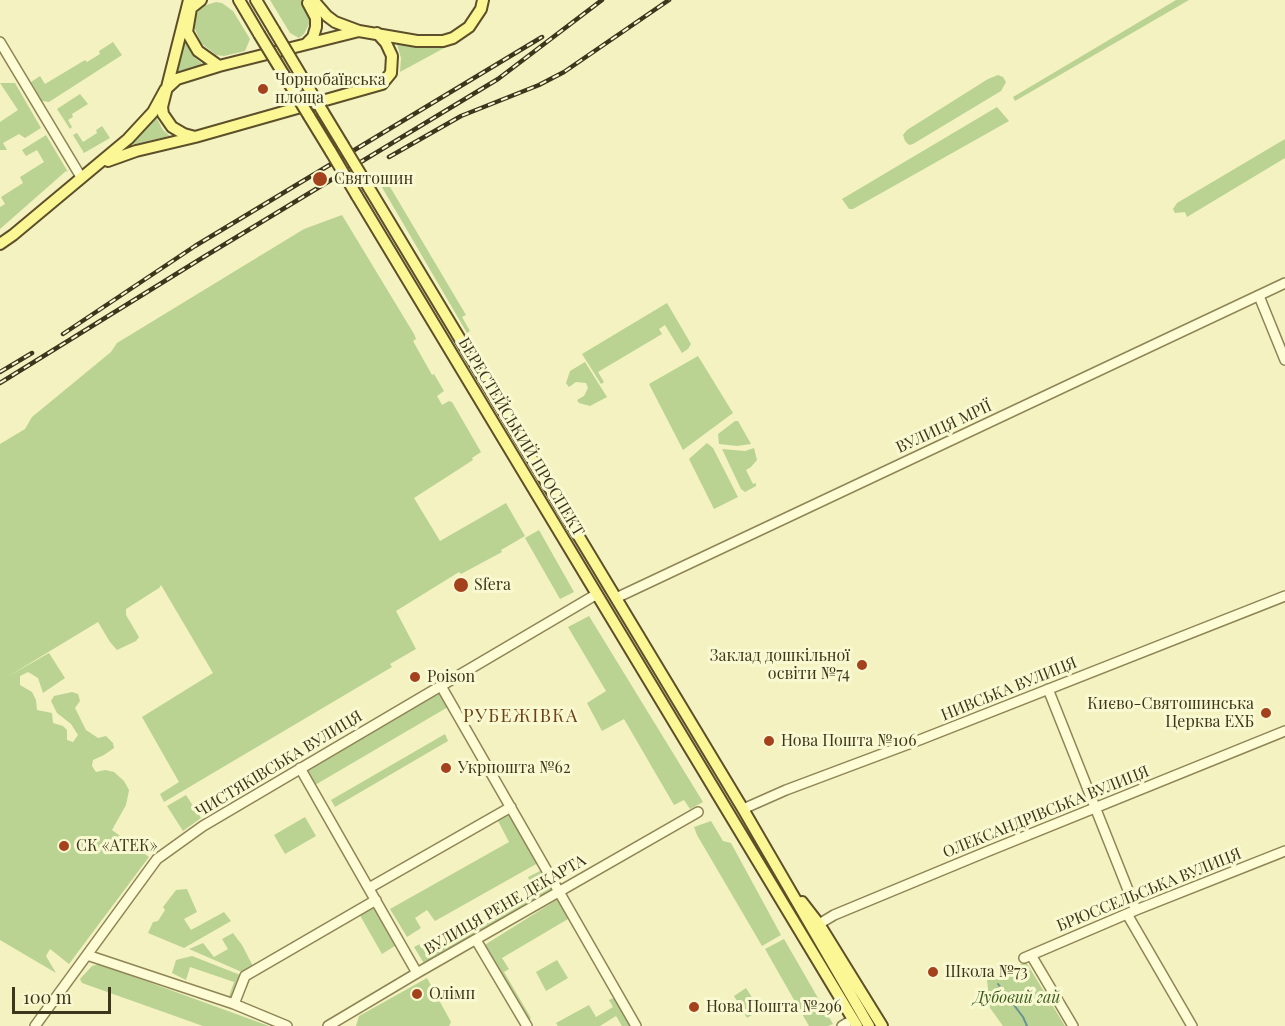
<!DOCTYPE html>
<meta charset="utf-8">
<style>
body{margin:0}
#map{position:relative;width:1285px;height:1026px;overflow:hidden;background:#f3f2c0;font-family:"Playfair Display",serif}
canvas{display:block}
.scale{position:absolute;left:12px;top:987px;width:99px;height:27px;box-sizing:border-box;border:3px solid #3d351c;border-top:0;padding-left:8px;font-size:18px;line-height:21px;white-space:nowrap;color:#3d351c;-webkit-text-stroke:4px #f9f9d1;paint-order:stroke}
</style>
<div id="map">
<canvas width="1285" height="1026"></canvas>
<div class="scale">100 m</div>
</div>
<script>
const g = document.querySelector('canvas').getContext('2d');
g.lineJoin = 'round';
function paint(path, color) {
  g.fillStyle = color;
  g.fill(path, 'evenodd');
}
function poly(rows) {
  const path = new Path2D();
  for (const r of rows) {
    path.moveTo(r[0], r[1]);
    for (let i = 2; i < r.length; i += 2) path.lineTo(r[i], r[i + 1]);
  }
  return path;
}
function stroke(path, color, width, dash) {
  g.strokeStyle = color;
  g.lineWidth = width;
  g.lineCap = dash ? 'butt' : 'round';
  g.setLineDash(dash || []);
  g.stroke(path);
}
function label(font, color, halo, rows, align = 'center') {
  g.font = font + ' "Playfair Display",serif';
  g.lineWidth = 6;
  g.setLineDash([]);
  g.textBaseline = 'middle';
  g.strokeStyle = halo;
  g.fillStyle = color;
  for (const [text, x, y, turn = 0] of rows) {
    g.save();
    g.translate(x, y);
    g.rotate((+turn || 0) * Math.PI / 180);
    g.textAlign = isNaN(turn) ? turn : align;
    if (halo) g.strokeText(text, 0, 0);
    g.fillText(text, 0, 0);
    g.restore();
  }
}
paint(poly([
 [270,0,301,0,309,16,310,22,304,34,299,38,290,33],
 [1176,0,1189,0,1015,101,1013,97],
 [216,2,222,3,233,11,250,39,245,51,224,56,216,55,201,43,194,27,195,15,203,6],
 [185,38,195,58,204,65,175,72],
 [396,41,419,47,446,47,400,72,401,58],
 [113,42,122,55,49,102,42,101,31,82,40,76,45,84,85,60,87,62,100,54,99,51],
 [998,75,1003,77,1006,82,1001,91,913,144,909,145,905,141,903,135,907,130,988,79],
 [0,83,15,83,41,128,25,138,19,134,3,143,7,150,0,150,0,122,18,110],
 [80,94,88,104,72,114,73,117,68,120,72,127,70,129,57,109],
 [997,107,1009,121,853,209,849,209,842,199],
 [155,115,163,130,170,136,131,145],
 [102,126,110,138,84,153,73,135,77,133,83,142,97,133,96,130],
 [46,135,68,172,66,171,0,229,0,207,5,204,1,197,23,183,20,177,44,162,37,150,26,156,22,150],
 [1285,139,1285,158,1187,217,1185,212,1175,213,1173,209,1177,203],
 [383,175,466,315,462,317,470,331,467,333,383,189,378,178],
 [342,215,414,334,416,339,413,341,432,375,434,374,444,391,437,396,442,405,449,401,452,402,481,452,472,458,473,460,414,498,440,541,506,503,525,536,501,550,502,552,461,574,459,572,396,611,416,649,390,664,392,667,164,802,160,794,179,782,142,717,213,673,161,585,159,588,126,609,126,615,139,637,136,641,117,650,110,642,98,622,7,677,49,653,65,678,43,693,38,678,28,672,20,676,20,685,32,692,36,700,37,710,52,713,53,723,63,726,67,730,67,740,73,742,78,735,71,724,57,713,51,701,54,696,72,692,78,694,80,701,75,708,86,730,98,738,106,736,113,743,114,748,104,755,93,760,92,766,96,772,105,770,114,772,124,781,129,790,126,805,112,830,149,857,69,964,50,949,46,956,56,973,0,940,0,444,25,429,32,417,111,352,117,343,304,229],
 [667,303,691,344,688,349,682,353,665,325,659,329,662,334,598,372,604,382,601,384,582,354],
 [698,356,733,413,683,450,649,384],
 [585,362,607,397,590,406,579,403,577,400,584,396,588,388,586,383,576,382,569,387,566,383,570,371],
 [735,421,738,421,751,444,737,446,719,444,718,434],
 [707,443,713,448,738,497,714,509,689,459],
 [754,448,757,460,751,467,746,470,753,484,756,483,756,486,745,492,741,489,722,449,745,451],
 [539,530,574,592,560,599,525,538],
 [589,616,703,802,690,809,684,800,674,805,624,719,602,731,587,703,606,691,568,627],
 [439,691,448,707,315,785,306,769],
 [445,734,448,741,335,807,331,800],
 [186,795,201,818,183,831,167,806],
 [507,813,511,814,538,863,435,921,427,910,415,918,421,928,407,937,390,909,509,842,497,819],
 [305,817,316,836,285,854,274,835],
 [711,821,723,841,731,843,781,935,762,946,697,835,694,827],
 [542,870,554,892,425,965,414,947,420,944,427,955,535,893,528,877],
 [187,889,197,912,184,919,191,930,224,912,231,921,184,948,148,933,153,922,158,921,165,910,163,907,176,890],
 [558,899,568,919,502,958,509,969,504,972,531,1018,527,1020,483,946],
 [375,903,398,944,382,954,358,912],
 [233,933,242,945,254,968,244,973,189,949,203,943,214,957,228,949,222,939],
 [784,939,833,1024,828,1026,809,1026,765,949],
 [192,956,243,976,234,1001,228,999,234,982,190,967,186,980,172,973,176,960],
 [557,960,568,978,546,991,536,972],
 [1026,962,1065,1026,1003,1026,990,1008,987,980],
 [99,964,269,1026,203,1026,82,983,80,979,92,966],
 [427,978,451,1022,449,1026,356,1026,359,1016],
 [746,988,760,1010,747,1018,734,996],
 [616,997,633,1026,622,1026,616,1016,600,1026,558,1026,556,1023,589,1005,596,1017,613,1007,609,1000]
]), '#bad393');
stroke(poly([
 [998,984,1023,1017,1027,1026]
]), '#699394', 2);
const minor = poly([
 [0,42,81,177],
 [1259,296,1285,360],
 [616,598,1285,283],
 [441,686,636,1026],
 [1048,689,1136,910],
 [300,768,417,973],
 [743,809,786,790,922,739,1285,596],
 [369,888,511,807],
 [1127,914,1192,1026],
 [819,924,834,915,986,852,1285,731],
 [476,940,527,1026],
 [87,955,234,1004,287,1026],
 [1031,955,1073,1026],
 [1024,958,1136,910,1285,851],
 [234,1004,245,976,376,900],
 [35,1026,157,859,203,826,597,594],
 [328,1026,417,973,698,812],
 [842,1026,847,1023]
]);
const major = poly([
 [189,0,162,107,163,114,172,127,184,134,195,137],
 [201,0,191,8,187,32,198,51,219,66],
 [239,0,259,34],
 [256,0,274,30],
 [313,0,327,16,335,22,359,31],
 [306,44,313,37,316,27,316,18,308,3],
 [323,112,343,145],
 [309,116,331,152],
 [108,161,136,151,195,137,382,84,391,73,392,56,386,43,377,33],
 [369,188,743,809,869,1026],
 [357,196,857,1026],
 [0,244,13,235,128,139,153,112,165,90,177,79,219,66,359,31,417,41,443,41,453,38,469,27,481,9,483,0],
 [802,902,819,924,882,1026]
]);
stroke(minor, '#8f8456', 12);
stroke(major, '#5c4f2a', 14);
stroke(minor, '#fdfcd5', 9);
stroke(major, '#fbf794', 10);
const rail = poly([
 [389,157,461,116,539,85,564,72,669,0],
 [63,334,195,246,542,37],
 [0,372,32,353],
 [0,383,202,258,498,79,602,0]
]);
stroke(rail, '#3d351c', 4.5);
stroke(rail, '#f9f9d1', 2, [7]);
const majorBridge = poly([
 [274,30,323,112],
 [259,34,309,116],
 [343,145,369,188],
 [331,152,357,196]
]);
stroke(majorBridge, '#5c4f2a', 14, []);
stroke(majorBridge, '#fbf794', 10);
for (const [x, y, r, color] of [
 [263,89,6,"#a5421e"],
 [320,179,8,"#a5421e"],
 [461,585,8,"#a5421e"],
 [862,665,6,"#a5421e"],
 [415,677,6,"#a5421e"],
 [1266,713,6,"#a5421e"],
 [769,741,6,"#a5421e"],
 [446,768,6,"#a5421e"],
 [64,846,6,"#a5421e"],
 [933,972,6,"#a5421e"],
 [417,994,6,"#a5421e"],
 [694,1007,6,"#a5421e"]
]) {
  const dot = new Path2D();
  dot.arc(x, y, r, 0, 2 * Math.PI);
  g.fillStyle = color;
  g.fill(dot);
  stroke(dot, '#f9f9d1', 2);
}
label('16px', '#3d351c', '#f9f9d1', [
 ["Чорнобаївська",275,80],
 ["площа",275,98],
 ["Святошин",334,179],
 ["Sfera",474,585],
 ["Заклад дошкільної",850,656,"right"],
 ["освіти №74",850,674,"right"],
 ["Poison",427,677],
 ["Києво-Святошинська",1254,704,"right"],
 ["Церква ЕХБ",1254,722,"right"],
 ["Нова Пошта №106",781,741],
 ["Укрпошта №62",458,768],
 ["СК «АТЕК»",76,846],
 ["Школа №73",945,972],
 ["Олімп",429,994],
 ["Нова Пошта №296",706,1007]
], 'left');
label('16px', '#3d351c', '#f9f9d1', [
 ["ВУЛИЦЯ МРІЇ",944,427,-25],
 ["БЕРЕСТЕЙСЬКИЙ ПРОСПЕКТ",521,437,59],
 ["НИВСЬКА ВУЛИЦЯ",1009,689,-22],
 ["ЧИСТЯКІВСЬКА ВУЛИЦЯ",279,764,-31],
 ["ОЛЕКСАНДРІВСЬКА ВУЛИЦЯ",1046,812,-22],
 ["БРЮССЕЛЬСЬКА ВУЛИЦЯ",1149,890,-22],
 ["ВУЛИЦЯ РЕНЕ ДЕКАРТА",505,905,-30]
]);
label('italic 16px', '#3c5c20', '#f9f9d1', [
 ["Дубовий гай",1017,998]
]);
g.letterSpacing = '1.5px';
label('18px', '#6f4116', '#f9f9d1', [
 ["РУБЕЖІВКА",521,716]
]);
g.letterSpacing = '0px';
</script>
